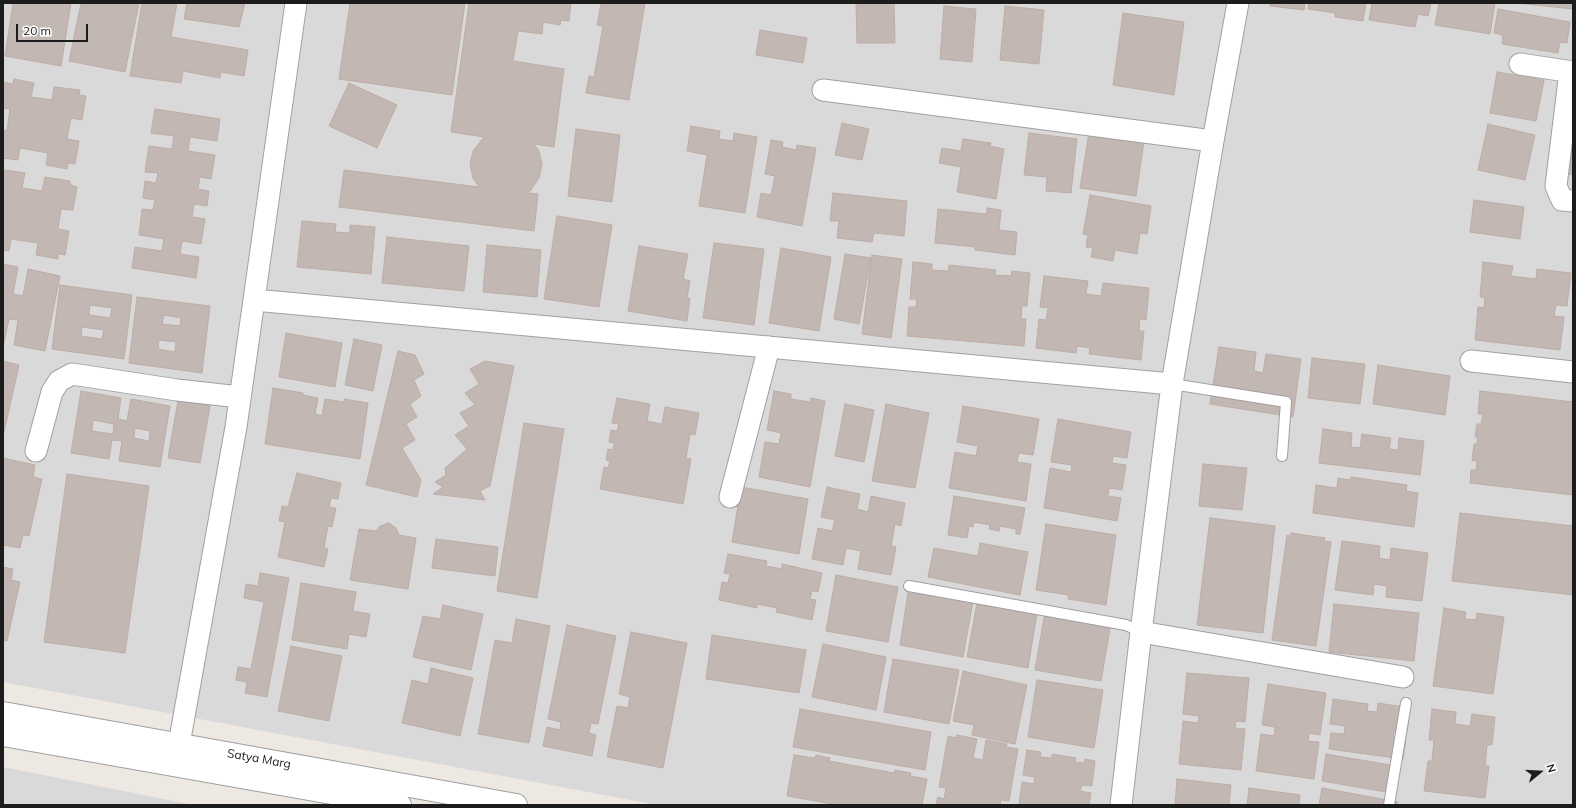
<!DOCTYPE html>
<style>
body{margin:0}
#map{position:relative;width:1576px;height:808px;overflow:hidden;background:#ede8e2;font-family:Mulish,sans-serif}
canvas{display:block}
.frame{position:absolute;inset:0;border:4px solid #1c1c1c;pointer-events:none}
.north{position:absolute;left:1520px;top:752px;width:40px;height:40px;-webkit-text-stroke:3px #fff;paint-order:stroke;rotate:72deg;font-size:11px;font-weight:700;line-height:16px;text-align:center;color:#1c1c1c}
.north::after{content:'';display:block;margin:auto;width:14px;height:18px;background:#1c1c1c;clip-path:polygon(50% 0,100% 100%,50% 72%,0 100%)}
.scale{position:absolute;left:16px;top:24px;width:72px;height:18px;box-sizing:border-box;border:2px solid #1c1c1c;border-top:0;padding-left:5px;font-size:12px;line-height:14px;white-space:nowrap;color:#1c1c1c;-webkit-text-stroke:3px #fff;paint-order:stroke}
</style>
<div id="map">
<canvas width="1576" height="808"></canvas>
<div class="frame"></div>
<div class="north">N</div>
<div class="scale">20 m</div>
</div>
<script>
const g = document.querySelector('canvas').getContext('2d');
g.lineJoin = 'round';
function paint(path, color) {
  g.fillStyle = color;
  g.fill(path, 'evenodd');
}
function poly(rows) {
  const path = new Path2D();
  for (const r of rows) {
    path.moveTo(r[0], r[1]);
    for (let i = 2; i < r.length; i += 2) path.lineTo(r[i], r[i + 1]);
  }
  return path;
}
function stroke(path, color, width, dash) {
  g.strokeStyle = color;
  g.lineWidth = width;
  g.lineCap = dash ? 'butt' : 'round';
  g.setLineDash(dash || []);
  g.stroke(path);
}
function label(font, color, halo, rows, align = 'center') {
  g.font = font + ' Mulish,sans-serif';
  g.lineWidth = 3;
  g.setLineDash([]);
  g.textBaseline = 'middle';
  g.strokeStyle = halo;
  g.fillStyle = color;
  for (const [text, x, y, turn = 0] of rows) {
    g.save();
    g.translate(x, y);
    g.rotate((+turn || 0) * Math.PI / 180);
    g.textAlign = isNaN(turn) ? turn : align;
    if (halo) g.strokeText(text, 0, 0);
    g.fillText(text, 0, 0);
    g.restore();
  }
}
paint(poly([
 [3,3,1573,3,1573,805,657,805,3,682],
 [3,767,194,805,3,805]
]), '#dad9d9');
const building = poly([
 [13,3,71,3,61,66,5,56,13,3],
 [81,3,139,3,125,72,69,61,81,3],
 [142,3,177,3,171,37,248,50,244,76,221,72,220,78,183,71,181,83,130,76,142,3],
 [187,3,245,3,239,27,184,19,187,3],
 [350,3,465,3,452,95,339,79,350,3],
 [469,3,571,3,569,21,561,20,560,25,543,22,542,34,518,31,513,61,564,69,554,147,534,144,539,151,542,165,539,178,531,190,527,193,538,194,534,231,339,207,344,170,479,187,473,178,470,164,473,151,484,137,451,132,469,3],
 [601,3,645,3,629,100,586,93,589,76,594,77,603,26,597,25,601,3],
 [856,3,894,3,895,43,857,43,856,3],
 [1270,3,1305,3,1304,10,1270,6,1270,3],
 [1309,3,1366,3,1363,21,1335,17,1335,13,1308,9,1309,3],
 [1372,3,1431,3,1428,16,1418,14,1415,27,1369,20,1372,3],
 [1439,3,1495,3,1490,34,1435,25,1439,3],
 [1516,3,1573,3,1573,9,1516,3],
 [944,6,976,9,972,62,940,59,944,6],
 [1005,6,1044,10,1039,64,1000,60,1005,6],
 [1498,9,1570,22,1567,43,1560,42,1558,53,1502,44,1503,35,1494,33,1498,9],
 [1123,13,1184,22,1174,95,1113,85,1123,13],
 [760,30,807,38,803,63,756,55,760,30],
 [1497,72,1544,80,1536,121,1490,113,1497,72],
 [14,79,34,83,31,97,52,100,54,87,80,90,79,95,86,96,82,120,71,118,67,139,79,141,75,164,68,163,67,169,46,165,48,153,20,148,18,160,3,158,3,130,7,131,10,109,3,108,3,82,13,84,14,79],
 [349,83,397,105,377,148,329,126,349,83],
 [155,109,220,119,217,141,190,137,188,151,215,155,211,179,200,177,198,189,209,191,207,206,194,204,192,217,205,219,201,244,182,241,180,254,199,257,196,278,132,268,135,247,162,251,164,239,139,235,142,209,153,210,155,200,143,198,145,181,156,183,158,173,145,172,149,146,172,149,174,136,151,133,155,109],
 [1573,121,1573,175,1564,173,1573,121],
 [842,123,869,129,862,160,835,155,842,123],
 [1488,124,1535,135,1525,180,1478,170,1488,124],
 [691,126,720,131,719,139,733,141,734,133,757,137,745,213,699,206,707,155,687,151,691,126],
 [576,129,620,135,612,202,568,196,576,129],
 [1029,133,1077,139,1071,193,1046,191,1047,177,1024,175,1029,133],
 [1089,133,1144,141,1136,196,1080,188,1089,133],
 [963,139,991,143,990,146,1004,149,996,199,957,192,961,167,939,163,942,148,961,151,963,139],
 [771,140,783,142,782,147,796,150,797,145,816,148,802,226,757,217,761,193,771,195,775,176,765,174,771,140],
 [5,170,25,173,22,188,42,191,45,177,70,181,70,185,77,187,73,210,61,209,58,229,69,231,65,255,58,254,58,259,36,255,38,243,11,239,9,251,3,250,3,174,5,170],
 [833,193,907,201,904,236,874,233,872,242,837,238,839,221,830,221,833,193],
 [1090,195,1151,206,1147,234,1140,233,1137,254,1115,250,1113,261,1091,257,1093,248,1086,247,1088,235,1083,234,1090,195],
 [1474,200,1524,207,1520,239,1470,232,1474,200],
 [987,208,1001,210,999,230,1017,232,1015,255,975,250,975,247,935,243,938,209,987,214,987,208],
 [557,216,612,225,599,307,544,299,557,216],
 [302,221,336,224,335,232,350,233,350,225,375,227,371,274,297,267,302,221],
 [387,237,469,246,464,291,382,283,387,237],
 [714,243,764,249,754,325,703,318,714,243],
 [487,245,541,250,537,297,483,292,487,245],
 [639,246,688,254,683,279,690,281,687,298,690,298,687,321,628,311,639,246],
 [781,248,831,257,819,331,769,323,781,248],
 [845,254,871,258,859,324,834,319,845,254],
 [872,255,902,259,891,338,862,334,872,255],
 [913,262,932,264,932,270,948,271,949,265,996,270,995,275,1011,276,1012,271,1030,273,1027,306,1022,306,1021,319,1026,319,1024,346,907,336,909,307,916,307,917,299,910,299,913,262],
 [1483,262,1513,266,1511,276,1536,279,1537,269,1571,273,1567,306,1556,305,1554,316,1564,317,1560,350,1475,340,1478,307,1484,308,1485,298,1480,297,1483,262],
 [3,264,18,267,13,294,23,296,28,269,60,276,45,351,14,345,18,320,9,319,4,343,3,343,3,264],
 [1044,276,1088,281,1086,294,1101,296,1103,283,1149,288,1146,320,1140,319,1139,331,1144,331,1141,360,1089,354,1090,348,1077,346,1076,353,1036,348,1039,319,1046,320,1048,308,1040,307,1044,276],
 [60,285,132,295,124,359,52,349,60,285],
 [90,305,112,308,110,318,89,315,90,305],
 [82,327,104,330,102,339,81,336,82,327],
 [137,297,210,306,202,373,129,363,137,297],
 [164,315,181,318,180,326,162,324,164,315],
 [159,340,176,342,175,352,158,349,159,340],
 [286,333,342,343,335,387,279,377,286,333],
 [354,339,382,345,373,391,345,385,354,339],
 [1219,347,1256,352,1254,371,1263,373,1266,354,1301,359,1293,417,1210,404,1219,347],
 [398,351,415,355,424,374,414,380,421,396,410,404,417,417,406,424,415,440,402,448,421,480,417,497,366,485,398,351],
 [1312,358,1365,364,1360,404,1308,398,1312,358],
 [3,361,19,365,4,432,3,432,3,361],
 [485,361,514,366,490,486,480,491,485,500,433,494,443,487,435,482,446,475,445,468,467,449,455,435,469,426,460,413,475,405,465,393,479,384,470,369,485,361],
 [1378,365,1450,376,1445,415,1373,404,1378,365],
 [273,388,303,393,303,395,318,398,315,414,322,416,325,399,344,402,344,399,368,403,360,459,265,444,273,388],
 [81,391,121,398,118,419,127,421,131,399,170,406,160,467,119,461,122,441,112,440,109,459,71,453,81,391],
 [93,420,114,424,113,434,92,431,93,420],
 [135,428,150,431,149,441,134,438,135,428],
 [774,391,791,394,791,399,810,402,811,398,825,401,810,487,759,477,765,442,779,444,781,433,767,430,774,391],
 [1480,391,1573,402,1573,495,1470,483,1471,470,1476,470,1477,461,1472,460,1474,444,1477,444,1478,437,1475,437,1477,424,1481,424,1483,414,1478,414,1480,391],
 [617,398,650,404,647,421,662,424,665,407,699,413,695,435,690,434,686,458,691,459,683,504,600,489,604,467,608,468,610,461,606,460,608,449,613,450,614,443,609,442,611,430,617,431,619,424,612,423,617,398],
 [178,400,210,406,200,463,168,458,178,400],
 [845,404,874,410,864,462,835,456,845,404],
 [886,404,929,413,915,488,872,481,886,404],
 [963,406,1039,419,1033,455,1019,453,1017,462,1031,464,1026,501,949,488,955,452,976,456,978,446,957,442,963,406],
 [1058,419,1131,432,1127,458,1113,456,1112,463,1126,465,1122,490,1109,488,1108,496,1121,498,1117,521,1044,508,1050,468,1071,472,1072,465,1051,462,1058,419],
 [524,423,564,429,537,598,497,591,524,423],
 [1323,429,1352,433,1351,447,1360,448,1362,434,1391,438,1389,449,1398,450,1399,438,1424,441,1420,475,1319,463,1323,429],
 [3,458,35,465,33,477,42,479,29,536,23,535,20,548,3,545,3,458],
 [1203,464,1247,468,1242,510,1199,506,1203,464],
 [297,473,341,483,338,499,331,498,329,507,336,508,332,527,328,526,324,548,328,549,324,567,278,557,285,522,279,521,282,506,288,507,297,473],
 [67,474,149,486,125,653,44,642,67,474],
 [1351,477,1407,485,1406,491,1418,493,1414,527,1313,513,1316,485,1337,488,1338,478,1350,480,1351,477],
 [741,487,808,499,799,554,732,542,741,487],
 [827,487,860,494,857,509,868,512,871,496,905,503,901,526,895,524,891,546,896,547,891,575,858,569,861,551,846,548,843,565,812,559,818,528,832,531,835,520,821,517,827,487],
 [954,496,1025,508,1020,534,1016,534,1016,529,1000,526,999,531,989,529,990,525,974,522,973,527,969,526,967,538,948,535,954,496],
 [1460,513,1573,526,1573,595,1452,581,1460,513],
 [1210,518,1275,526,1263,633,1197,625,1210,518],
 [389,523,396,528,399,535,416,538,408,589,350,580,359,529,376,531,380,526,389,523],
 [1046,524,1116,535,1106,605,1068,599,1069,595,1036,590,1046,524],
 [1291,533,1325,538,1324,541,1331,542,1316,646,1272,640,1287,535,1291,536,1291,533],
 [436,539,498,547,495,576,432,568,436,539],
 [1342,541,1380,546,1379,558,1390,560,1391,548,1428,553,1422,601,1386,597,1387,586,1374,584,1373,595,1335,590,1342,541],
 [980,543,1028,552,1020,595,928,577,934,548,978,556,980,543],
 [728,554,767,561,766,566,782,569,782,564,822,573,818,592,812,591,810,599,816,600,812,620,776,612,777,608,757,604,757,608,719,600,722,582,728,583,730,574,724,573,728,554],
 [3,567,13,569,11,580,20,582,7,641,3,640,3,567],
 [260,573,289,578,267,697,245,693,247,682,236,680,238,667,251,669,264,602,244,598,246,584,258,586,260,573],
 [836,575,898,587,888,642,826,631,836,575],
 [301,583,356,592,353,611,370,614,366,637,349,634,347,649,292,640,301,583],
 [909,586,973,601,963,657,900,645,909,586],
 [977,603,1037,613,1028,668,967,657,977,603],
 [1334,604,1419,613,1414,661,1329,652,1334,604],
 [443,605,483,614,471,670,413,657,423,616,440,619,443,605],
 [1444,608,1466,612,1465,619,1476,620,1477,613,1504,617,1493,694,1433,686,1444,608],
 [1045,612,1111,623,1101,681,1035,670,1045,612],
 [516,619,550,626,529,743,478,734,495,640,512,643,516,619],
 [567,625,616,636,598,724,591,723,589,733,596,735,592,756,543,746,547,727,560,730,561,722,548,719,567,625],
 [631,632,687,643,663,768,607,757,617,706,628,708,630,697,619,694,631,632],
 [712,635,806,650,799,693,706,679,712,635],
 [823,644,886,657,876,710,812,697,823,644],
 [291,646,342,656,329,721,278,711,291,646],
 [893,659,959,670,949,724,884,712,893,659],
 [431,668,473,678,460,736,402,723,412,680,428,684,431,668],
 [963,671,1027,685,1015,744,972,735,974,725,953,721,963,671],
 [1187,673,1249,678,1245,722,1236,721,1235,728,1245,729,1241,770,1179,764,1183,721,1198,723,1199,716,1183,714,1187,673],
 [1037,680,1103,690,1094,748,1028,737,1037,680],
 [1268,684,1326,693,1320,735,1309,733,1308,741,1319,742,1314,779,1256,771,1261,734,1274,736,1275,727,1262,725,1268,684],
 [1333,699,1368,704,1367,711,1377,712,1378,703,1410,708,1407,732,1394,731,1393,738,1406,740,1403,759,1329,749,1331,733,1344,734,1345,726,1330,724,1333,699],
 [800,709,931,732,925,770,793,747,800,709],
 [1432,709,1456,712,1455,724,1470,726,1472,714,1495,717,1492,745,1487,745,1485,766,1489,766,1485,798,1424,791,1428,761,1432,761,1434,740,1429,740,1432,709],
 [957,735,977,739,973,758,983,760,986,740,1007,744,1006,747,1018,749,1009,801,1001,800,1000,805,936,805,938,797,944,799,946,788,939,787,948,736,957,738,957,735],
 [1027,750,1041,752,1040,757,1052,758,1052,754,1076,758,1075,762,1084,763,1085,759,1095,761,1092,786,1082,785,1080,791,1091,793,1089,805,1019,805,1022,782,1034,784,1035,777,1023,775,1027,750],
 [1326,754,1396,766,1392,793,1322,781,1326,754],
 [794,755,815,758,816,755,830,758,829,761,894,773,895,770,911,773,910,776,927,779,922,805,838,805,787,796,794,755],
 [1177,779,1231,785,1229,805,1175,805,1177,779],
 [1249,788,1300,795,1299,805,1247,805,1249,788],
 [1322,788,1398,802,1397,805,1319,805,1322,788]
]);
paint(building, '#c2b7b2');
stroke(building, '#beada5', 1);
const service = poly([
 [1172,384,1286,402,1282,456],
 [909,586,1126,625,1141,632],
 [1389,805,1406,703]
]);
const minor = poly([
 [1520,64,1573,72],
 [1570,72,1556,186,1562,200,1573,201],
 [823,90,1213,141],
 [254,300,1172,384],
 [1471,361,1573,372],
 [36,451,52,392,59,381,72,374,177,390,240,397],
 [730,497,769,347],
 [1141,632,1403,677],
 [176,761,236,427,296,3],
 [1121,805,1141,632,1172,384,1213,141,1238,3]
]);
const tertiary = poly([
 [3,713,516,805],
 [3,735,400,805]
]);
stroke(service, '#a0a0a0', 12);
stroke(minor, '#a0a0a0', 23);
stroke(tertiary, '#a0a0a0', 24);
stroke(service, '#fff', 10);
stroke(minor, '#fff', 21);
stroke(tertiary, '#fff', 22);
label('12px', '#1c1c1c', '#fff', [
 ["Satya Marg",259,759,10]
]);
</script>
